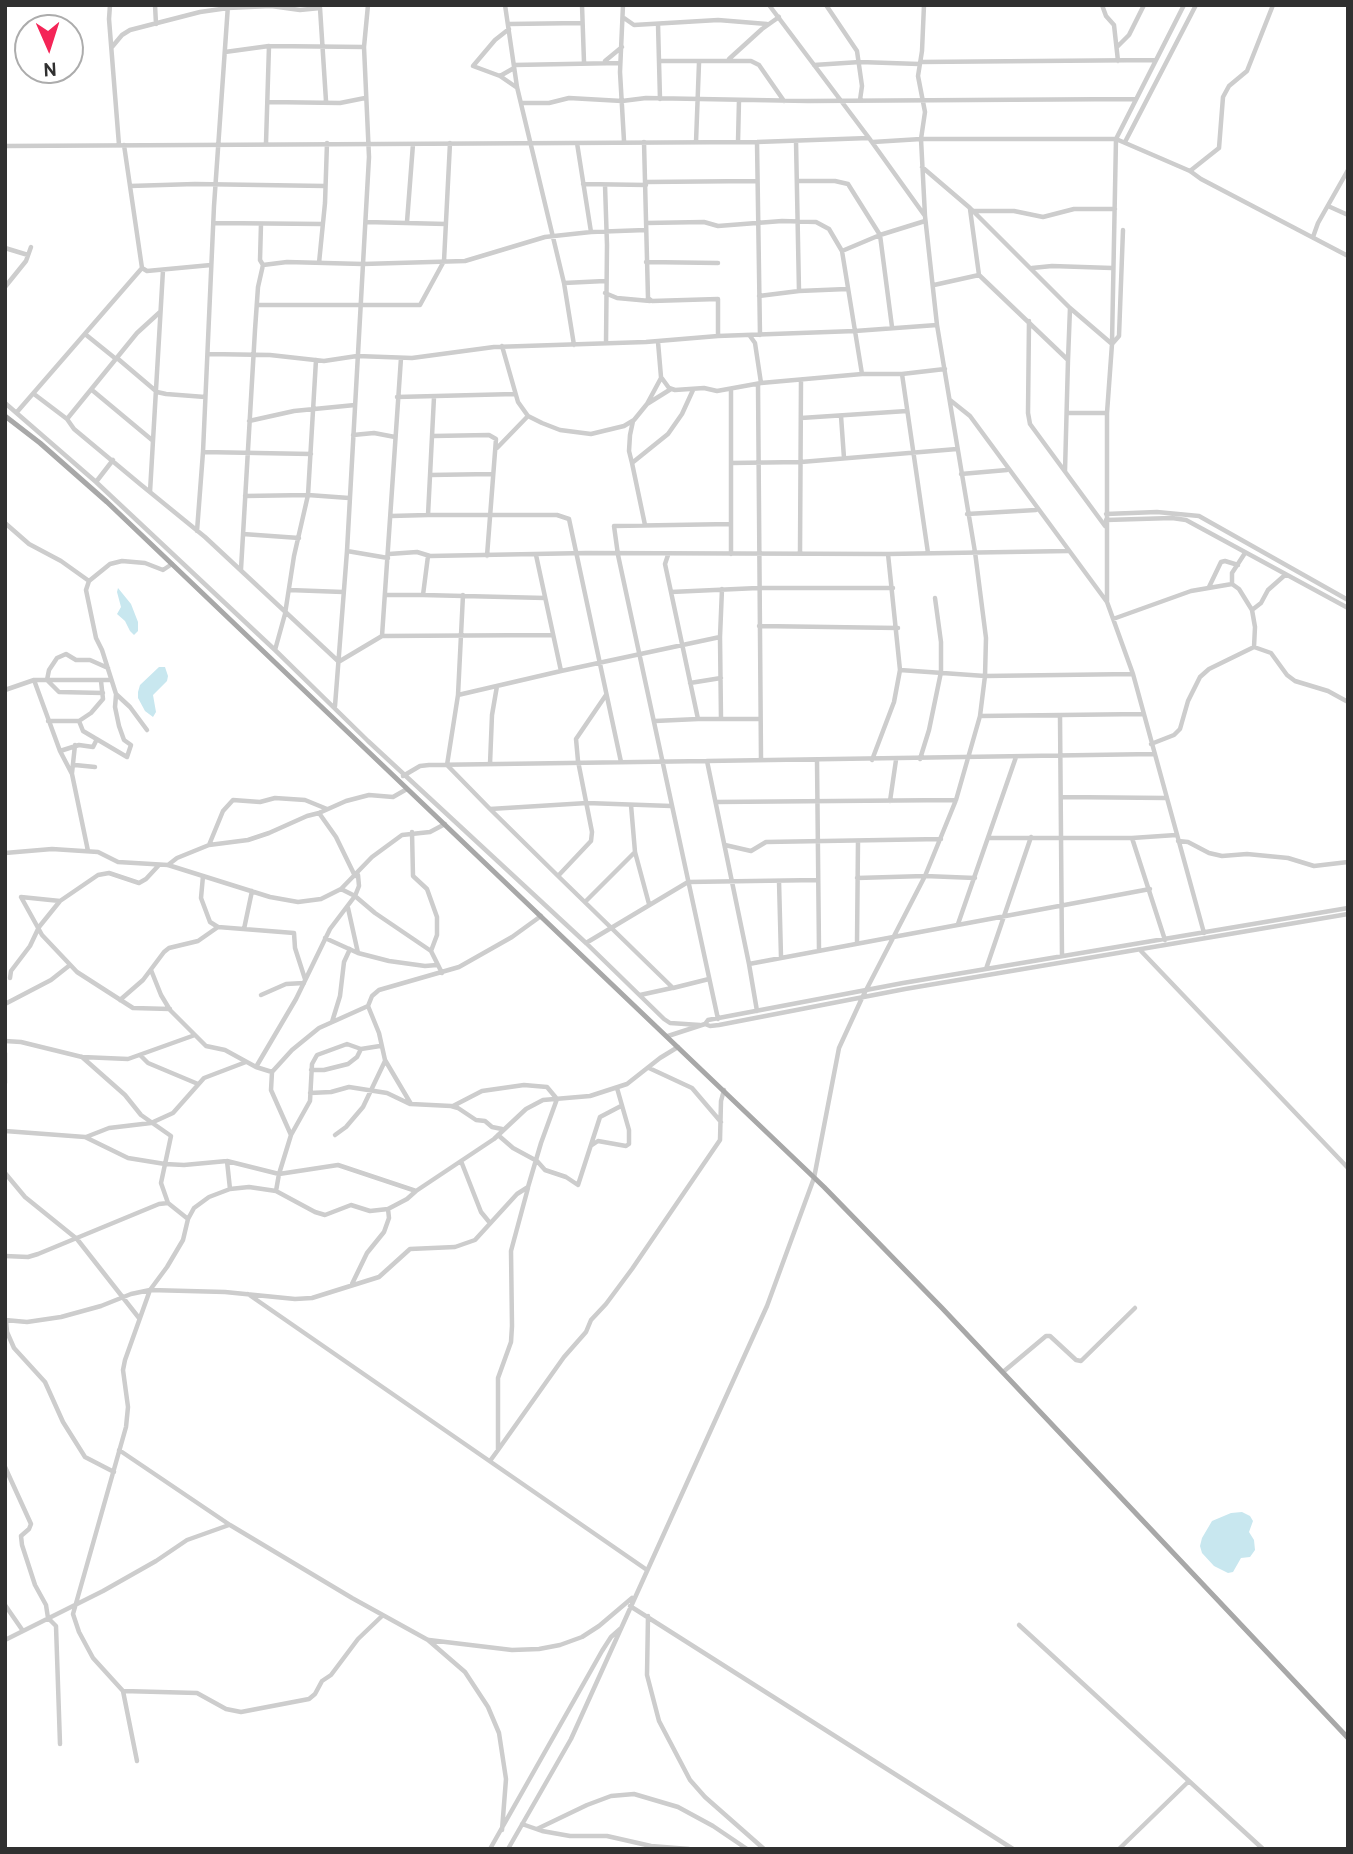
<!DOCTYPE html>
<style>
body{margin:0}
#map{position:relative;width:1353px;height:1854px;overflow:hidden;background:#fff;font-family:Overpass,sans-serif}
canvas{display:block}
.frame{position:absolute;inset:0;border:7px solid #303030;pointer-events:none}
.north{position:absolute;left:14px;top:14px;width:70px;height:70px;box-sizing:border-box;background:#fff;border:2px solid #acacac;border-radius:50%;rotate:177deg;font-size:19px;font-weight:700;line-height:28px;text-align:center;color:#303030}
.north::after{content:'';display:block;margin:auto;width:24px;height:32px;background:#f42557;clip-path:polygon(50% 0,100% 100%,50% 72%,0 100%)}
</style>
<div id="map">
<canvas width="1353" height="1854"></canvas>
<div class="frame"></div>
<div class="north">N</div>
</div>
<script>
const g = document.querySelector('canvas').getContext('2d');
g.lineJoin = 'round';
function paint(path, color) {
  g.fillStyle = color;
  g.fill(path, 'evenodd');
}
function poly(rows) {
  const path = new Path2D();
  for (const r of rows) {
    path.moveTo(r[0], r[1]);
    for (let i = 2; i < r.length; i += 2) path.lineTo(r[i], r[i + 1]);
  }
  return path;
}
function stroke(path, color, width, dash) {
  g.strokeStyle = color;
  g.lineWidth = width;
  g.lineCap = dash ? 'butt' : 'round';
  g.setLineDash(dash || []);
  g.stroke(path);
}
paint(poly([
 [118,588,131,604,138,622,138,631,134,635,130,631,125,621,117,614,121,607,117,592],
 [159,667,165,667,168,676,167,681,153,695,156,712,153,717,145,711,138,698,138,692,140,685],
 [1242,1512,1250,1516,1253,1521,1249,1532,1254,1540,1255,1550,1250,1557,1241,1558,1233,1572,1228,1573,1214,1566,1202,1553,1200,1546,1202,1538,1212,1521,1231,1513]
]), '#c8e7ef');
stroke(poly([
 [110,5,109,19,119,145],
 [155,5,156,24],
 [228,5,214,206,203,452,311,454],
 [368,5,364,47,369,157,363,264,465,261,545,237,591,232],
 [505,5,517,87,564,283,574,345],
 [582,5,584,62],
 [623,5,620,72,624,141],
 [769,5,869,138],
 [826,5,857,51,862,86,860,100],
 [924,5,922,51,918,76,925,112,921,139,925,216],
 [1102,5,1106,16,1114,25,1118,61],
 [624,18,634,25,718,20,767,24],
 [509,24,582,23],
 [658,24,660,99],
 [509,29,495,40,473,66,500,76,516,87],
 [112,47,122,35,130,30,200,12,228,8,271,6,300,10,320,8,326,101],
 [1117,47,1129,35,1144,5],
 [225,52,269,46,364,47],
 [729,59,762,29,779,17],
 [605,61,622,47],
 [660,61,751,61,759,65,784,101],
 [920,62,1156,60],
 [514,65,620,63],
 [814,65,860,62,919,64],
 [500,76,514,68],
 [269,102,340,103,365,98],
 [521,103,549,103,569,98,622,101,646,98,808,101,1136,99],
 [644,142,648,298,652,301,718,299,718,336],
 [696,142,699,63],
 [738,142,739,100],
 [757,142,760,335],
 [873,142,921,139,1116,139,1190,171,1201,179,1348,256],
 [1125,142,1196,5],
 [266,143,269,46],
 [577,143,591,232,646,230],
 [124,145,142,268,147,271,211,265],
 [5,146,757,142,869,138,925,216,937,325,975,552,986,638,985,676,980,716,956,800,925,876,862,998,839,1048,814,1178,767,1306,571,1739,508,1849],
 [922,167,970,208,1070,308,1112,344,1107,413,1107,601],
 [1190,171,1219,148,1223,97,1229,86,1247,71,1273,5],
 [798,181,835,181,848,184,880,235,925,221],
 [646,182,756,181],
 [583,184,646,185],
 [605,185,607,245,606,343],
 [130,186,195,184,325,186],
 [1328,206,1348,215],
 [974,211,1014,211,1043,217,1074,209,1115,209],
 [366,222,446,224],
 [407,222,413,144],
 [214,223,322,224],
 [646,223,704,222,718,226,782,221,816,222,829,229,842,251,880,235,892,327],
 [1313,237,1318,223,1348,170],
 [5,248,28,255],
 [842,251,862,374],
 [646,262,718,263],
 [319,263,325,203,327,143],
 [263,265,287,262,363,264,347,551,335,706],
 [1032,268,1052,266,1112,268],
 [979,275,1068,360,1070,308],
 [564,283,605,281],
 [934,285,979,275,970,209],
 [5,287,26,261,31,247],
 [799,291,847,289],
 [605,293,617,298,650,301],
 [759,296,799,291,796,141],
 [257,305,420,305,444,261,450,143],
 [1029,321,1028,413,1030,424,1105,526],
 [85,334,116,359],
 [750,336,755,343,761,383],
 [658,342,661,377,669,388,675,390,704,388,717,391,761,383,862,374,902,374,945,369],
 [1112,343,1116,139,1184,5],
 [1112,344,1119,336,1123,230],
 [502,346,518,402,528,416,542,423,560,430,591,434,624,426,634,420,647,404],
 [208,354,270,355,324,361,357,356,412,358,494,347,646,342,718,336,855,331,937,325],
 [117,358,157,392,166,394,205,397],
 [902,374,928,553],
 [661,378,647,404,671,389],
 [758,384,761,759],
 [731,389,731,554],
 [92,390,152,440],
 [34,394,67,419,74,429,140,484,205,537,338,661],
 [397,397,515,394],
 [434,397,428,515,557,515,569,519,621,762],
 [950,400,970,416,1107,602,1133,674,1204,933],
 [5,403,96,482,275,650,368,741,586,943,664,1019,670,1023,700,1025],
 [17,412,142,268],
 [1069,413,1107,413],
 [841,416,844,458],
 [801,418,907,411],
 [67,419,137,333,160,312],
 [249,421,294,411,355,405],
 [353,435,374,433,395,437],
 [433,436,489,435,496,439,487,556],
 [497,448,528,416],
 [632,463,629,451,630,435,633,421],
 [731,463,801,462,957,449],
 [1065,471,1068,360],
 [961,474,1007,470],
 [430,475,492,474],
 [96,482,113,460],
 [150,492,163,270],
 [245,496,308,495,349,498],
 [967,514,1036,510],
 [1106,514,1157,512,1199,516,1348,600],
 [391,516,428,515],
 [1106,520,1172,518,1186,520,1348,608],
 [5,523,29,544,61,561,89,581],
 [645,525,632,463,668,434,682,414,693,390],
 [197,531,203,452],
 [243,534,299,538],
 [347,551,388,558],
 [800,553,801,380],
 [389,554,417,552,430,556,586,553,888,554,1068,551],
 [888,554,900,670],
 [536,555,561,671,720,637,722,589],
 [668,555,665,564,671,592,758,588,893,588],
 [428,556,423,595,545,598],
 [241,569,255,330,258,287,263,265,260,260,261,224],
 [1232,584,1232,573,1245,553],
 [1209,587,1221,562,1225,561,1238,565],
 [289,590,343,592],
 [671,592,698,719,760,719],
 [386,595,423,595],
 [463,595,458,695,561,671],
 [1252,610,1261,603,1268,590,1285,575],
 [1113,619,1191,591,1232,584,1239,589,1252,610,1255,627,1254,647,1271,653,1287,675,1295,681,1328,691,1348,702],
 [759,626,898,628],
 [382,636,553,635],
 [720,637,721,719],
 [275,650,285,614,294,556,308,495,316,360],
 [340,661,382,636,401,358],
 [34,680,60,751,72,774,88,851],
 [690,683,721,678],
 [5,690,34,680,111,680],
 [103,693,59,692,47,680,49,670,57,658,66,654,76,660,90,660,108,668],
 [458,695,447,765,490,809,587,803,671,806],
 [606,695,576,739,578,761,592,832,591,841,558,876,673,988,709,979],
 [980,716,1143,714],
 [1060,716,1062,956],
 [48,721,79,721,91,713,103,699,101,681],
 [79,721,83,731,127,757,131,745,124,740,119,726,115,707,116,695],
 [655,721,698,719],
 [147,730,130,707,116,694,102,650,96,638,86,590,89,581,110,564,122,561,145,563,163,570,172,564],
 [1151,744,1174,735,1180,729,1188,701,1200,677,1209,669,1254,647],
 [60,751,79,745,93,747,97,739],
 [920,759,929,730,941,672,941,642,935,598],
 [817,760,819,950],
 [872,760,894,702,900,670,985,676,1133,674],
 [490,764,492,715,497,686],
 [75,765,95,767],
 [72,773,75,745],
 [403,776,420,766,429,765,707,761],
 [1061,797,1166,798],
 [890,801,896,760],
 [716,802,956,800],
 [631,805,635,852,649,904],
 [490,809,558,876],
 [319,813,336,837,355,876],
 [412,832,413,876,427,889,437,917,437,935,431,951],
 [988,838,1132,838,1176,835],
 [1132,838,1165,940],
 [1178,841,1188,842,1209,853,1222,856,1247,854,1288,858,1314,866,1348,862],
 [209,845,248,840,269,833,307,816,319,813,346,801,369,795,393,797,407,789],
 [725,845,751,851,766,842,941,839],
 [5,853,52,849,98,852,118,862,168,865,270,897,298,902,321,899,341,889,372,857,402,835,430,832,445,824],
 [168,865,177,858,209,845,223,811,233,800,260,802,275,798,305,800,327,809],
 [203,876,201,898,210,922,218,927,294,933,295,948,305,979],
 [857,878,925,876,975,878],
 [779,881,781,957],
 [341,889,355,896,375,913,431,951,442,973],
 [1150,889,749,964,707,761,1154,754],
 [60,901,21,897,42,935,77,972,133,1008,170,1009],
 [586,901,634,853],
 [348,908,358,953],
 [958,924,1016,757],
 [244,929,252,891],
 [325,938,358,953,389,961,425,966,437,965],
 [586,943,688,882,818,880],
 [857,943,858,841],
 [1141,951,1348,1168],
 [749,964,757,1011],
 [986,969,1031,837],
 [151,970,161,995,170,1010,206,1046,225,1050,256,1067,272,1072,292,1050,319,1028,368,1006],
 [10,978,11,971,30,946,39,927,60,901,98,875,109,873,139,883,146,879,159,865],
 [261,995,286,984,304,983],
 [640,995,672,988],
 [120,1000,143,980,164,952,169,948,198,941,218,927],
 [5,1004,51,980,70,965],
 [718,1019,618,555,614,526,731,524],
 [332,1022,340,996,344,962,350,949],
 [705,1024,710,1026,719,1025,905,989,1348,914],
 [668,1036,705,1024,708,1020,903,983,1348,908],
 [5,1041,21,1042,82,1057,128,1059,195,1035],
 [5,1053,5,1083],
 [140,1055,148,1063,198,1084],
 [82,1057,125,1095,141,1115,171,1136,161,1183,168,1203,188,1219],
 [256,1067,296,999,330,929,355,896,359,886,358,875],
 [649,1068,692,1088,721,1122],
 [311,1070,324,1070,348,1064,357,1057,361,1049],
 [272,1072,271,1090,291,1135],
 [310,1093,331,1092,349,1087,387,1093,410,1104],
 [502,1129,492,1127,485,1121,476,1120,458,1108,451,1106,411,1104,385,1060,379,1033,368,1006,372,996,379,990,459,967,512,937,541,916],
 [5,1131,85,1137,128,1158,165,1164,184,1165,227,1161,279,1174,338,1165,416,1191,494,1139,526,1109,543,1100,590,1096,627,1084,660,1058,678,1047],
 [335,1135,346,1127,363,1107,385,1061],
 [498,1135,513,1148,537,1161,545,1170,566,1177,578,1185,600,1117,621,1106],
 [86,1137,109,1128,151,1123,173,1113,204,1078,246,1062],
 [592,1145,598,1141,626,1146,629,1144,629,1130,617,1088],
 [461,1161,481,1212,490,1223],
 [5,1173,25,1197,77,1239,139,1318],
 [230,1189,249,1187,276,1191,315,1212,325,1215,351,1205,370,1211,388,1209,407,1199,416,1191],
 [276,1191,279,1174,291,1135,310,1101,312,1064,317,1055,347,1044,361,1049,380,1046],
 [5,1256,28,1257,38,1254,159,1204,168,1203],
 [352,1284,367,1253,384,1232,389,1218,388,1209],
 [248,1294,647,1570],
 [5,1320,27,1322,61,1317,101,1306,131,1294,150,1290,167,1267,183,1240,188,1219,194,1208,209,1197,230,1189,227,1161],
 [6,1320,7,1332,14,1348,45,1382,63,1422,85,1457,114,1472],
 [1003,1372,1046,1336,1050,1336,1076,1360,1081,1361,1135,1308],
 [119,1450,230,1525,352,1598,428,1640,465,1672,488,1707,499,1733,506,1779,502,1830],
 [498,1450,564,1357,586,1332,591,1320,606,1304,632,1269,720,1140,721,1101,724,1090],
 [490,1461,498,1450,498,1378,511,1342,512,1326,511,1251,528,1188],
 [5,1467,31,1524,29,1529,21,1536,22,1545,35,1585,46,1605,48,1618,56,1626,60,1744],
 [5,1605,23,1631],
 [630,1606,1013,1849],
 [648,1616,647,1675,659,1721,690,1780,705,1797,764,1849],
 [1019,1625,1263,1849],
 [5,1640,103,1591,156,1561,187,1540,229,1525],
 [429,1640,512,1650,539,1649,560,1645,582,1637,599,1626,632,1598],
 [123,1691,197,1693,226,1709,241,1712,309,1699,315,1694,322,1681,331,1675,358,1639,382,1616],
 [137,1761,123,1691,93,1658,79,1632,73,1614,126,1427,128,1407,123,1370,125,1360,150,1290,225,1292,295,1299,312,1298,379,1277,410,1249,455,1247,475,1240,517,1194,528,1187,541,1143,557,1099,547,1087,524,1085,482,1091,453,1106],
 [522,1824,542,1831,570,1836,607,1836,651,1846,689,1849],
 [537,1829,587,1805,611,1796,634,1794,678,1807,713,1826,747,1849],
 [490,1849,602,1651,611,1637,620,1629],
 [1119,1849,1189,1781]
]), '#cdcdcd', 4.5);
stroke(poly([
 [5,416,40,443,107,502,824,1187,942,1308,1348,1738]
]), '#a8a8a8', 5);
</script>
